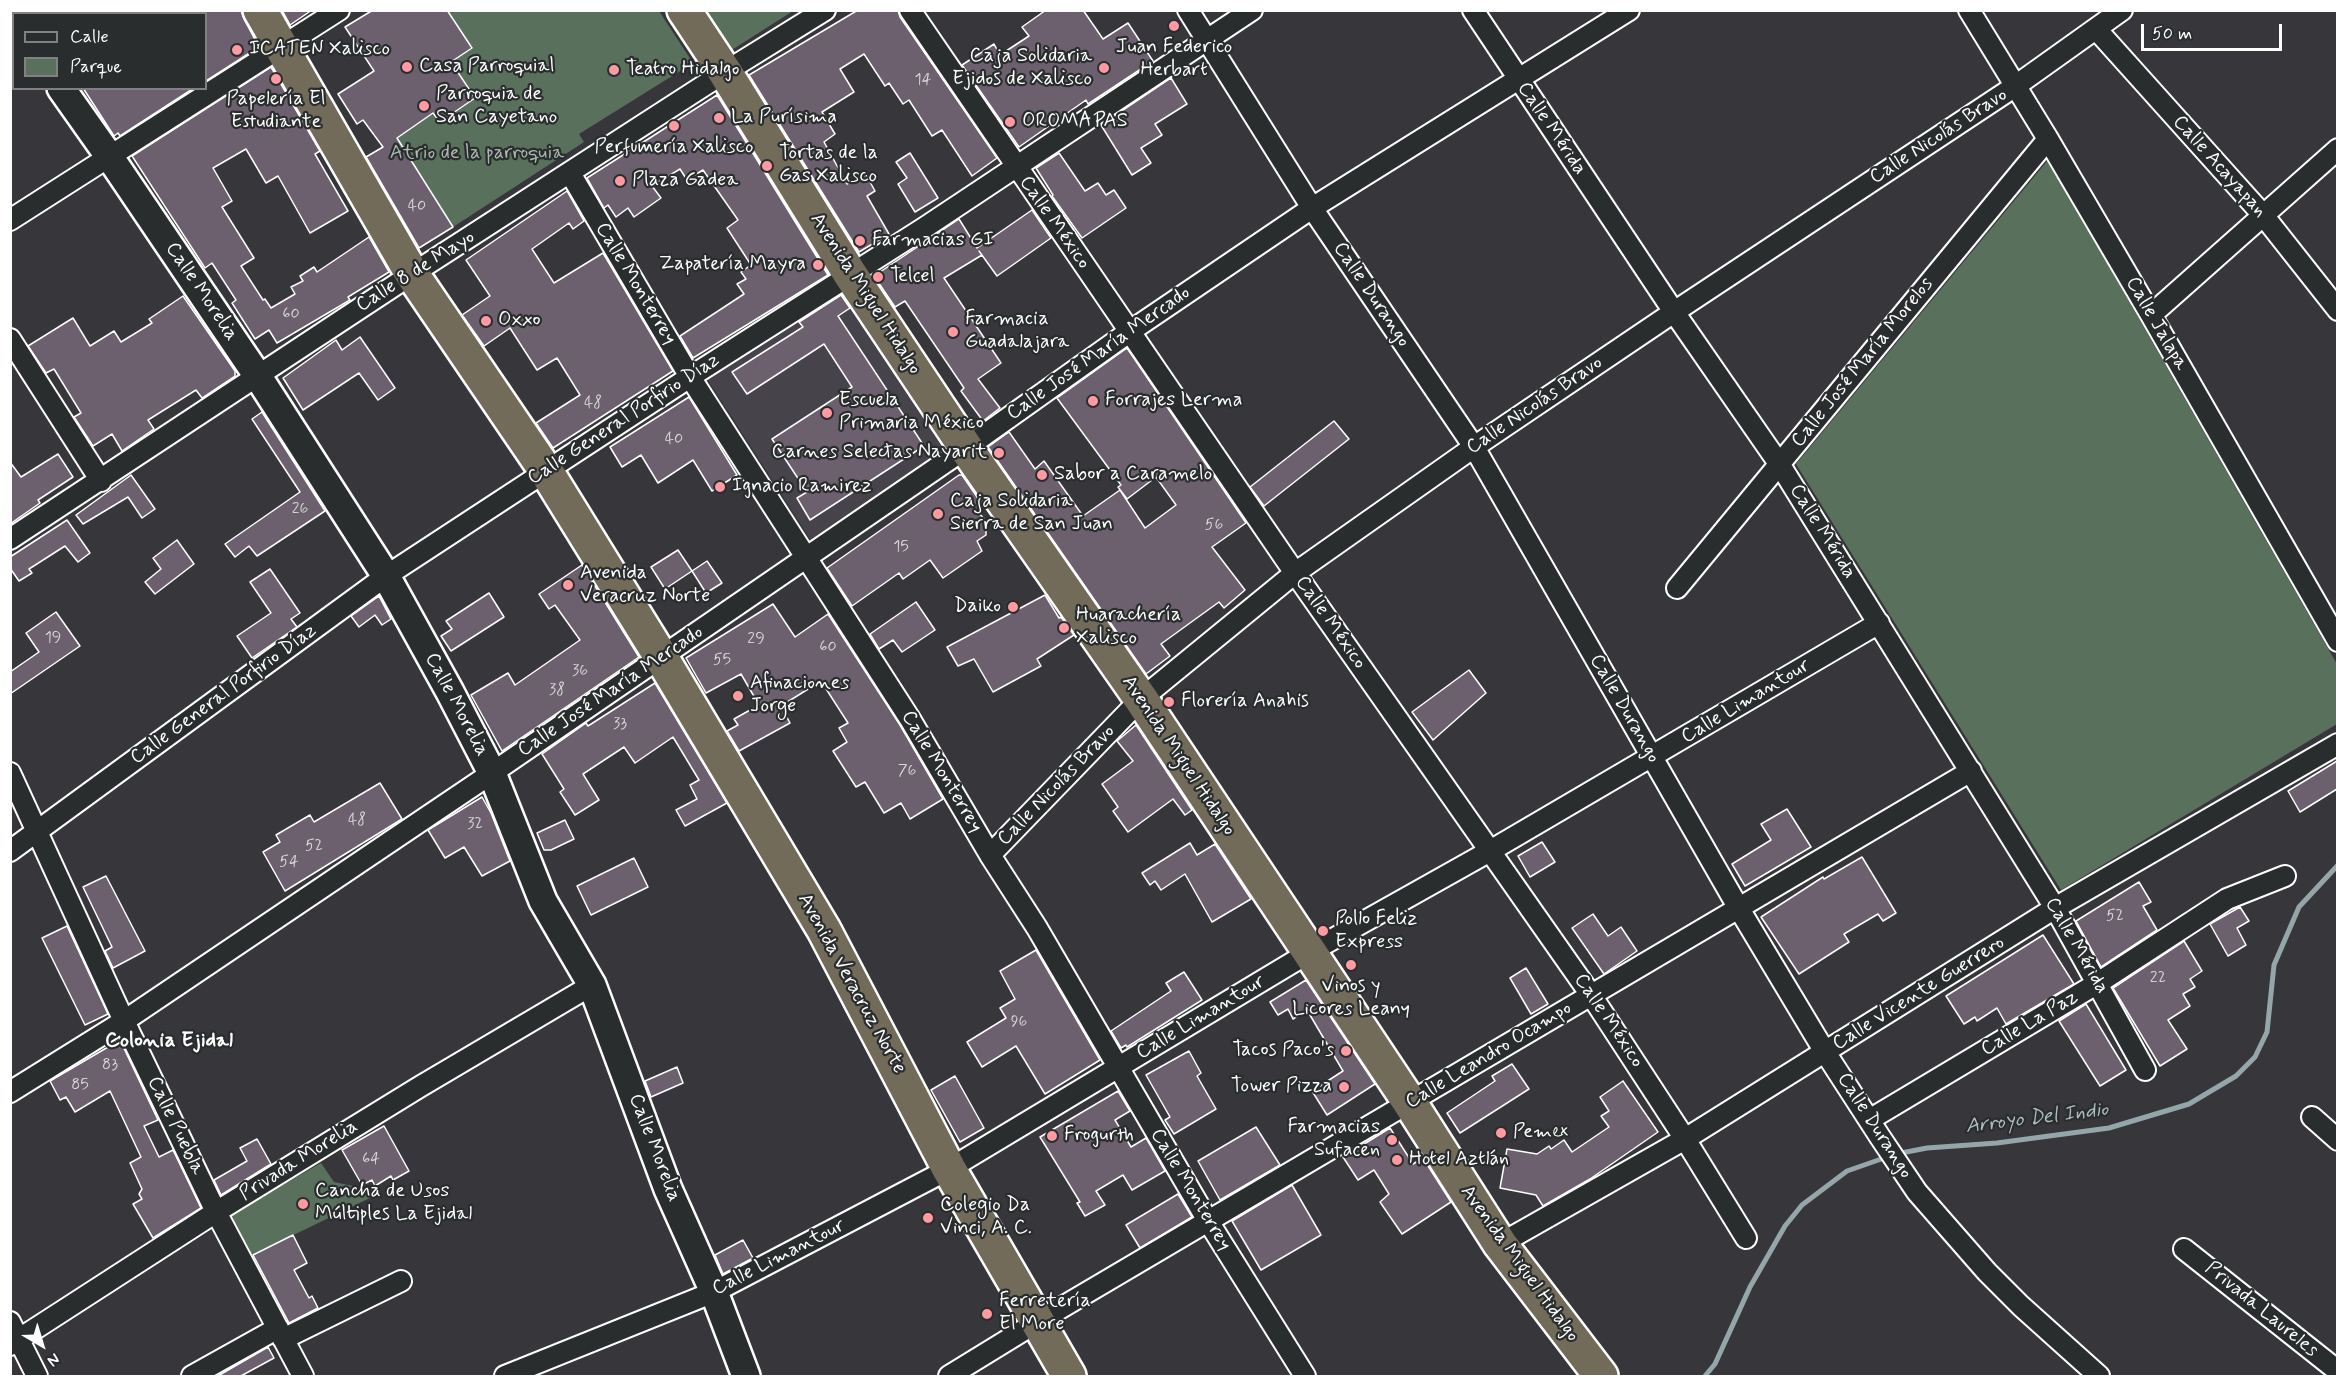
<!DOCTYPE html>
<meta charset="utf-8">
<style>
body{margin:0}
#map{position:relative;width:2348px;height:1387px;overflow:hidden;background:#37373b;font-family:Mynerve,sans-serif}
canvas{display:block}
.frame{position:absolute;inset:0;border:12px solid #fff;pointer-events:none}
.legend{position:absolute;left:12px;top:12px;width:195px;height:78px;box-sizing:border-box;background:#2a2d2e;border:2px solid #7f8182;margin:0;padding:8px 10px;list-style:none;font-size:18px;color:#fff}
.legend li{display:flex;align-items:center;gap:12px;height:30px}
.legend b{width:30px;border:2px solid #7f8182}
.north{position:absolute;left:12px;top:1315px;width:60px;height:60px;-webkit-text-stroke:4px #2a2d2e;paint-order:stroke;rotate:142deg;font-size:16px;font-weight:700;line-height:24px;text-align:center;color:#fff}
.north::after{content:'';display:block;margin:auto;width:21px;height:27px;background:#fff;clip-path:polygon(50% 0,100% 100%,50% 72%,0 100%)}
.scale{position:absolute;left:2141px;top:24px;width:141px;height:27px;box-sizing:border-box;border:3px solid #fff;border-top:0;padding-left:8px;font-size:18px;line-height:21px;white-space:nowrap;color:#fff;-webkit-text-stroke:4px #2a2d2e;paint-order:stroke}
</style>
<div id="map">
<canvas width="2348" height="1387"></canvas>
<div class="frame"></div>
<ul class="legend">
<li><b style="height:8px;background:#2a2d2e"></b>Calle</li>
<li><b style="height:16px;background:#59705c"></b>Parque</li>
</ul>
<div class="north">N</div>
<div class="scale">50 m</div>
</div>
<script>
const g = document.querySelector('canvas').getContext('2d');
g.lineJoin = 'round';
function paint(path, color) {
  g.fillStyle = color;
  g.fill(path, 'evenodd');
}
function poly(rows) {
  const path = new Path2D();
  for (const r of rows) {
    path.moveTo(r[0], r[1]);
    for (let i = 2; i < r.length; i += 2) path.lineTo(r[i], r[i + 1]);
  }
  return path;
}
function stroke(path, color, width, dash) {
  g.strokeStyle = color;
  g.lineWidth = width;
  g.lineCap = dash ? 'butt' : 'round';
  g.setLineDash(dash || []);
  g.stroke(path);
}
function label(font, color, halo, rows, align = 'center') {
  g.font = font + ' Mynerve,sans-serif';
  g.lineWidth = 4.5;
  g.setLineDash([]);
  g.textBaseline = 'middle';
  g.strokeStyle = halo;
  g.fillStyle = color;
  for (const [text, x, y, turn = 0] of rows) {
    g.save();
    g.translate(x, y);
    g.rotate((+turn || 0) * Math.PI / 180);
    g.textAlign = isNaN(turn) ? turn : align;
    if (halo) g.strokeText(text, 0, 0);
    g.fillText(text, 0, 0);
    g.restore();
  }
}
paint(poly([
 [844,291,947,446,812,542,708,380]
]), '#47434a');
paint(poly([
 [447,11,659,11,693,63,579,134,584,142,453,227,397,138,433,113,440,122,475,98,451,62,472,48],
 [699,11,793,11,727,53],
 [2048,160,2338,666,2337,724,2061,890,1796,464],
 [321,1163,334,1182,367,1189,372,1197,250,1256,229,1216]
]), '#59705c');
stroke(poly([
 [1896,1154,1927,1148,1997,1143,2109,1128,2189,1104,2236,1076,2255,1057,2267,1032,2274,965,2299,907,2338,865],
 [1705,1376,1715,1364,1750,1287,1785,1226,1802,1205,1847,1171,1887,1157]
]), '#94a6a9', 5);
const building = poly([
 [206,10,241,10,244,19,259,47,206,81,206,10],
 [282,10,312,10,290,25,282,10],
 [373,10,447,10,472,48,451,62,475,98,440,122,433,113,397,138,453,227,419,248,366,157,383,147,363,120,357,124,338,94,374,71,345,27,373,10],
 [858,10,898,10,900,17,997,158,972,176,942,130,932,136,909,100,903,104,889,83,885,86,864,54,840,69,854,92,822,112,835,134,824,142,847,184,865,173,875,191,867,196,889,234,859,252,749,75,858,10],
 [1046,10,1083,10,1103,39,1128,23,1153,61,1088,104,1086,100,1019,147,962,65,994,44,1000,55,1029,36,1022,27,1046,10],
 [271,67,320,151,315,154,348,211,310,233,278,176,266,183,246,149,213,168,232,201,222,207,254,258,241,266,263,300,265,299,271,308,295,294,291,287,303,281,300,276,314,267,317,272,369,237,389,272,348,297,350,300,277,343,269,330,255,339,232,303,236,300,212,263,205,268,132,156,271,67],
 [1171,78,1187,104,1155,124,1162,135,1141,148,1151,163,1132,175,1101,125,1171,78],
 [83,88,194,88,120,136,118,133,114,136,83,88],
 [717,95,828,275,693,358,680,336,744,294,737,284,746,279,741,272,751,265,727,228,738,220,703,170,687,180,680,169,652,186,661,198,634,217,628,208,616,217,608,205,604,208,587,178,717,95],
 [910,153,938,198,915,212,898,184,907,178,896,162,910,153],
 [1059,153,1085,191,1098,183,1106,195,1114,190,1126,208,1082,238,1052,196,1053,195,1036,168,1059,153],
 [567,191,584,221,573,229,569,223,532,249,554,283,603,253,673,371,553,448,536,423,580,395,557,358,537,370,510,328,484,346,462,315,490,296,466,260,567,191],
 [1032,210,1051,238,997,276,979,251,982,255,944,278,1001,363,978,379,1000,408,983,421,961,391,964,388,905,301,895,307,874,276,959,219,977,248,1032,210],
 [841,295,850,308,838,316,924,446,810,520,797,498,807,492,772,439,852,387,824,344,747,394,732,372,803,327,799,322,841,295],
 [183,296,235,371,235,376,202,398,196,390,148,420,154,429,122,451,112,434,93,446,74,417,81,413,54,369,46,373,28,346,73,318,90,346,114,331,121,342,152,323,149,319,183,296],
 [360,337,395,388,378,400,359,373,303,410,283,378,336,340,342,350,360,337],
 [1127,348,1246,523,1212,547,1245,590,1224,608,1219,602,1161,644,1170,656,1146,674,988,447,1009,432,1035,469,1044,461,1083,516,1120,490,1145,528,1176,505,1156,477,1127,499,1118,487,1121,485,1057,398,1127,348],
 [689,397,737,475,712,491,693,460,658,483,641,455,622,467,610,447,689,397],
 [262,412,325,511,257,556,249,546,235,557,225,544,300,492,252,419,262,412],
 [1334,421,1349,439,1264,506,1250,487,1334,421],
 [58,454,73,477,38,500,40,503,10,524,10,462,21,477,58,454],
 [131,475,155,509,142,518,128,497,83,524,76,515,131,475],
 [959,475,962,475,984,507,978,512,986,521,986,535,977,541,982,551,943,578,930,560,903,579,899,573,852,606,827,568,959,475],
 [67,520,90,553,78,562,65,546,29,569,32,573,19,581,10,568,10,557,67,520],
 [177,540,194,564,155,594,145,582,161,569,153,558,177,540],
 [678,550,692,571,665,589,651,567,678,550],
 [707,561,722,583,706,593,692,571,707,561],
 [582,565,639,657,502,751,471,695,508,673,515,685,580,640,555,605,549,609,539,594,582,565],
 [270,569,300,613,291,619,297,627,252,658,237,636,271,613,250,582,270,569],
 [489,593,504,617,451,651,441,636,452,629,446,621,489,593],
 [1045,595,1059,618,1061,617,1074,635,1037,659,1041,666,993,692,974,659,958,666,947,647,1045,595],
 [379,596,391,619,382,625,375,615,359,627,351,616,379,596],
 [916,602,935,630,902,652,893,640,879,649,870,634,916,602],
 [773,604,795,637,828,614,900,725,943,799,910,819,901,803,884,813,865,782,856,787,833,751,847,742,839,728,848,723,821,681,781,706,790,723,739,751,727,731,738,725,734,719,759,705,741,674,706,693,686,658,773,604],
 [56,612,80,646,10,694,10,672,39,652,26,633,56,612],
 [1469,670,1486,693,1433,740,1412,712,1469,670],
 [655,683,727,803,685,826,676,810,697,799,690,785,699,780,673,737,635,763,624,747,583,774,599,800,575,815,560,792,564,789,542,754,586,723,588,726,655,683],
 [1136,725,1192,810,1185,815,1173,799,1128,832,1113,811,1118,807,1102,784,1133,761,1117,741,1136,725],
 [2337,761,2337,789,2300,812,2288,791,2337,761],
 [380,783,402,819,285,891,263,852,280,842,276,835,310,815,314,822,380,783],
 [482,797,491,813,510,861,482,876,464,847,445,858,428,830,482,797],
 [1787,809,1811,847,1745,886,1732,864,1771,840,1761,824,1787,809],
 [565,820,574,839,551,850,544,850,537,833,565,820],
 [1542,842,1555,862,1530,877,1518,856,1542,842],
 [1190,843,1197,855,1215,844,1251,899,1212,922,1185,874,1161,890,1155,881,1150,885,1142,873,1190,843],
 [1862,857,1896,913,1883,921,1878,914,1844,934,1849,942,1799,974,1761,917,1823,877,1824,879,1862,857],
 [634,858,648,887,591,915,577,886,634,858],
 [106,876,145,951,113,968,105,951,112,947,83,887,106,876],
 [2139,882,2151,902,2143,906,2157,930,2101,967,2076,921,2139,882],
 [2240,907,2249,921,2237,928,2246,945,2228,956,2210,924,2240,907],
 [1593,914,1608,936,1621,927,1637,951,1604,974,1572,928,1593,914],
 [67,926,108,1014,85,1025,42,938,67,926],
 [2043,935,2074,984,2006,1024,1997,1008,1977,1021,1975,1017,1964,1024,1946,996,2043,935],
 [2184,941,2202,971,2190,979,2195,987,2183,994,2190,1006,2168,1020,2187,1049,2160,1066,2113,988,2184,941],
 [1036,950,1100,1060,1045,1094,1016,1046,982,1067,967,1042,1006,1018,1000,1008,1015,999,1000,971,1036,950],
 [1526,968,1548,1004,1531,1014,1510,978,1526,968],
 [1184,972,1202,1000,1127,1047,1126,1045,1121,1048,1111,1031,1171,991,1166,983,1184,972],
 [1306,980,1375,1084,1327,1115,1312,1091,1343,1071,1307,1010,1293,1019,1288,1009,1278,1015,1270,1002,1306,980],
 [2086,1004,2126,1070,2100,1086,2059,1021,2086,1004],
 [120,1040,158,1120,144,1126,159,1157,173,1150,201,1208,153,1238,133,1204,142,1199,139,1194,142,1189,130,1163,141,1157,110,1091,75,1112,66,1097,60,1100,50,1081,120,1040],
 [1189,1051,1201,1073,1197,1076,1216,1109,1174,1134,1165,1120,1170,1117,1146,1075,1189,1051],
 [1512,1064,1529,1089,1460,1133,1447,1113,1495,1081,1492,1076,1512,1064],
 [677,1067,683,1083,651,1097,645,1081,677,1067],
 [955,1076,984,1128,960,1142,931,1090,955,1076],
 [1623,1081,1658,1132,1590,1179,1543,1206,1536,1195,1500,1188,1507,1149,1537,1154,1549,1146,1551,1149,1564,1140,1572,1152,1609,1127,1601,1116,1609,1111,1600,1097,1623,1081],
 [1118,1091,1130,1111,1115,1120,1131,1147,1146,1138,1165,1171,1132,1190,1123,1175,1096,1191,1105,1205,1085,1216,1077,1203,1080,1202,1040,1137,1118,1091],
 [384,1126,409,1171,393,1180,391,1176,375,1186,372,1180,362,1185,342,1150,384,1126],
 [1256,1127,1280,1165,1220,1200,1198,1161,1256,1127],
 [1390,1128,1413,1164,1423,1158,1451,1202,1402,1234,1380,1202,1389,1194,1374,1170,1358,1180,1343,1157,1390,1128],
 [257,1139,271,1164,221,1195,214,1180,247,1161,240,1148,257,1139],
 [1292,1185,1321,1235,1261,1270,1232,1221,1292,1185],
 [1178,1194,1192,1217,1140,1248,1126,1225,1178,1194],
 [293,1235,307,1263,294,1270,309,1298,312,1296,318,1308,289,1323,253,1255,293,1235],
 [743,1240,753,1258,723,1274,715,1255,743,1240],
 [268,1347,274,1358,239,1377,216,1377,268,1347]
]);
paint(building, '#6c606e');
stroke(building, '#fff', 1.5);
const street = poly([
 [910,10,1295,573,1591,995,1685,1139,1746,1238],
 [1188,10,1312,208,1474,447,1738,907,1825,1052,1880,1137,1917,1192,1987,1272,2021,1306,2099,1376],
 [1473,10,1674,312,1780,465,2055,908,2145,1070],
 [1969,10,2048,139,2151,315,2338,641],
 [2096,29,2263,215,2338,310],
 [570,173,690,377,910,719,990,855,1037,928,1208,1221,1305,1376],
 [10,220,339,10],
 [2151,315,2338,149],
 [10,339,101,481],
 [10,539,412,274,725,72,825,10],
 [1677,588,2048,139],
 [10,773,124,1021,216,1212,303,1376],
 [10,851,386,576,690,377,924,228,1252,10],
 [990,855,1141,699,1295,573,1474,447,1674,312,2014,87,2122,10],
 [10,1092,124,1021,492,773,966,448,1129,332,1312,208,1629,10],
 [2312,1117,2338,1140],
 [1869,1120,2098,983,2227,899,2285,876],
 [1500,1244,1685,1139,2055,908,2338,744],
 [2184,1249,2338,1371],
 [10,1322,37,1376],
 [283,1339,401,1281],
 [10,1345,216,1212,421,1086,592,985],
 [192,1376,278,1328],
 [505,1376,714,1292,949,1169,1310,952,1490,851,1879,623],
 [949,1376,1037,1322,1971,771]
]);
const secondary = poly([
 [10,18,14,22],
 [61,88,109,156,257,375,386,576,450,692,492,773,543,901,592,985,668,1189,714,1292,746,1376]
]);
const highway = poly([
 [260,10,412,274,546,471,661,657,824,930,949,1169,1069,1376],
 [684,10,725,72,850,274,966,448,1141,699,1410,1103,1500,1244,1601,1376]
]);
stroke(street, '#fff', 24);
stroke(secondary, '#fff', 32);
stroke(highway, '#fff', 38);
stroke(street, '#2a2d2e', 20);
stroke(secondary, '#2a2d2e', 27);
stroke(highway, '#736b5a', 33);
for (const [x, y, r, color] of [
 [1174,26,6,"#ff9aa2"],
 [237,50,6,"#ff9aa2"],
 [407,67,6,"#ff9aa2"],
 [1104,68,6,"#ff9aa2"],
 [614,70,6,"#ff9aa2"],
 [276,79,6,"#ff9aa2"],
 [424,106,6,"#ff9aa2"],
 [719,118,6,"#ff9aa2"],
 [1010,122,6,"#ff9aa2"],
 [674,126,6,"#ff9aa2"],
 [767,166,6,"#ff9aa2"],
 [620,181,6,"#ff9aa2"],
 [860,241,6,"#ff9aa2"],
 [818,265,6,"#ff9aa2"],
 [878,277,6,"#ff9aa2"],
 [486,321,6,"#ff9aa2"],
 [953,332,6,"#ff9aa2"],
 [1093,401,6,"#ff9aa2"],
 [827,413,6,"#ff9aa2"],
 [999,453,6,"#ff9aa2"],
 [1042,475,6,"#ff9aa2"],
 [720,487,6,"#ff9aa2"],
 [938,514,6,"#ff9aa2"],
 [568,585,6,"#ff9aa2"],
 [1013,607,6,"#ff9aa2"],
 [1064,628,6,"#ff9aa2"],
 [738,696,6,"#ff9aa2"],
 [1169,702,6,"#ff9aa2"],
 [1323,931,6,"#ff9aa2"],
 [1351,965,6,"#ff9aa2"],
 [1346,1051,6,"#ff9aa2"],
 [1344,1087,6,"#ff9aa2"],
 [1501,1133,6,"#ff9aa2"],
 [1052,1136,6,"#ff9aa2"],
 [1392,1140,6,"#ff9aa2"],
 [1397,1160,6,"#ff9aa2"],
 [303,1204,6,"#ff9aa2"],
 [928,1218,6,"#ff9aa2"],
 [987,1314,6,"#ff9aa2"]
]) {
  const dot = new Path2D();
  dot.arc(x, y, r, 0, 2 * Math.PI);
  g.fillStyle = color;
  g.fill(dot);
  stroke(dot, '#2a2d2e', 2);
}
label('16px', '#dad7db', null, [
 ["14",923,81],
 ["40",417,207],
 ["60",291,315],
 ["48",593,404],
 ["40",674,440],
 ["26",300,510],
 ["56",1214,526],
 ["15",901,548],
 ["19",53,639],
 ["29",756,640],
 ["60",828,648],
 ["55",722,661],
 ["36",580,672],
 ["38",557,691],
 ["33",620,725],
 ["76",907,772],
 ["48",357,821],
 ["32",475,825],
 ["52",314,847],
 ["54",289,863],
 ["52",2115,917],
 ["22",2158,979],
 ["96",1019,1023],
 ["83",110,1066],
 ["85",80,1086],
 ["64",371,1160]
]);
label('20px', '#fff', '#2a2d2e', [
 ["Juan Federico",1174,48,"center"],
 ["Herbart",1174,71,"center"],
 ["ICATEN Xalisco",249,50],
 ["Caja Solidaria",1092,57,"right"],
 ["Ejidos de Xalisco",1092,80,"right"],
 ["Casa Parroquial",419,67],
 ["Teatro Hidalgo",626,70],
 ["Parroquia de",436,95],
 ["San Cayetano",436,118],
 ["Papelería El",276,100,"center"],
 ["Estudiante",276,123,"center"],
 ["La Purísima",731,118],
 ["OROMAPAS",1022,122],
 ["Perfumería Xalisco",674,148,"center"],
 ["Tortas de la",779,154],
 ["Gas Xalisco",779,177],
 ["Plaza Gadea",632,181],
 ["Farmacias GI",872,241],
 ["Zapatería Mayra",806,265,"right"],
 ["Telcel",890,277],
 ["Farmacia",965,320],
 ["Guadalajara",965,343],
 ["Oxxo",498,321],
 ["Escuela",839,401],
 ["Primaria México",839,424],
 ["Forrajes Lerma",1105,401],
 ["Carnes Selectas Nayarit",987,453,"right"],
 ["Sabor a Caramelo",1054,475],
 ["Ignacio Ramirez",732,487],
 ["Caja Solidaria",950,502],
 ["Sierra de San Juan",950,525],
 ["Avenida",580,574],
 ["Veracruz Norte",580,597],
 ["Daiko",1001,607,"right"],
 ["Huarachería",1076,616],
 ["Xalisco",1076,639],
 ["Afinaciones",750,684],
 ["Jorge",750,707],
 ["Florería Anahis",1181,702],
 ["Pollo Feliz",1335,920],
 ["Express",1335,943],
 ["Vinos y",1351,987,"center"],
 ["Licores Leany",1351,1010,"center"],
 ["Tacos Paco's",1334,1051,"right"],
 ["Tower Pizza",1332,1087,"right"],
 ["Farmacias",1380,1128,"right"],
 ["Sufacen",1380,1151,"right"],
 ["Pemex",1513,1133],
 ["Frogurth",1064,1136],
 ["Hotel Aztlán",1409,1160],
 ["Cancha de Usos",315,1192],
 ["Múltiples La Ejidal",315,1215],
 ["Colegio Da",940,1206],
 ["Vinci, A. C.",940,1229],
 ["Ferretería",999,1302],
 ["El More",999,1325]
], 'left');
label('20px', '#fff', '#2a2d2e', [
 ["Calle Mérida",1551,129,56],
 ["Calle Nicolás Bravo",1939,137,-33],
 ["Calle Acayapan",2219,167,48],
 ["Calle México",1054,223,55],
 ["Calle 8 de Mayo",416,272,-32],
 ["Calle Monterrey",635,284,59],
 ["Calle Morelia",201,292,56],
 ["Avenida Miguel Hidalgo",865,294,57],
 ["Calle Durango",1371,295,56],
 ["Calle Jalapa",2156,324,60],
 ["Calle José María Mercado",1099,354,-35],
 ["Calle José María Morelos",1863,363,-51],
 ["Calle Nicolás Bravo",1535,406,-34],
 ["Calle General Porfirio Díaz",624,420,-33],
 ["Calle Mérida",1822,532,58],
 ["Calle México",1330,623,55],
 ["Calle José María Mercado",611,692,-34],
 ["Calle General Porfirio Díaz",224,695,-36],
 ["Calle Limantour",1746,702,-31],
 ["Calle Morelia",456,705,62],
 ["Calle Durango",1624,709,60],
 ["Avenida Miguel Hidalgo",1178,756,56],
 ["Calle Monterrey",941,772,59],
 ["Calle Nicolás Bravo",1057,786,-46],
 ["Calle Mérida",2076,946,60],
 ["Avenida Veracruz Norte",851,984,61],
 ["Calle Vicente Guerrero",1919,994,-32],
 ["Calle Limantour",1201,1018,-31],
 ["Calle México",1608,1021,56],
 ["Calle La Paz",2030,1024,-31],
 ["Calle Leandro Ocampo",1489,1056,-31],
 ["Calle Puebla",175,1126,64],
 ["Calle Durango",1874,1126,57],
 ["Calle Morelia",654,1148,69],
 ["Privada Morelia",299,1161,-32],
 ["Calle Monterrey",1190,1190,59],
 ["Calle Limantour",779,1258,-27],
 ["Avenida Miguel Hidalgo",1519,1264,54],
 ["Privada Laureles",2261,1310,39]
]);
label('20px', '#acb8ae', '#2a2d2e', [
 ["Atrio de la parroquia",477,154]
]);
label('bold 21px', '#fff', '#2a2d2e', [
 ["Colonia Ejidal",169,1042]
]);
label('italic 21px', '#aebcbe', '#2a2d2e', [
 ["Arroyo Del Indio",2037,1119,-7]
]);
</script>
